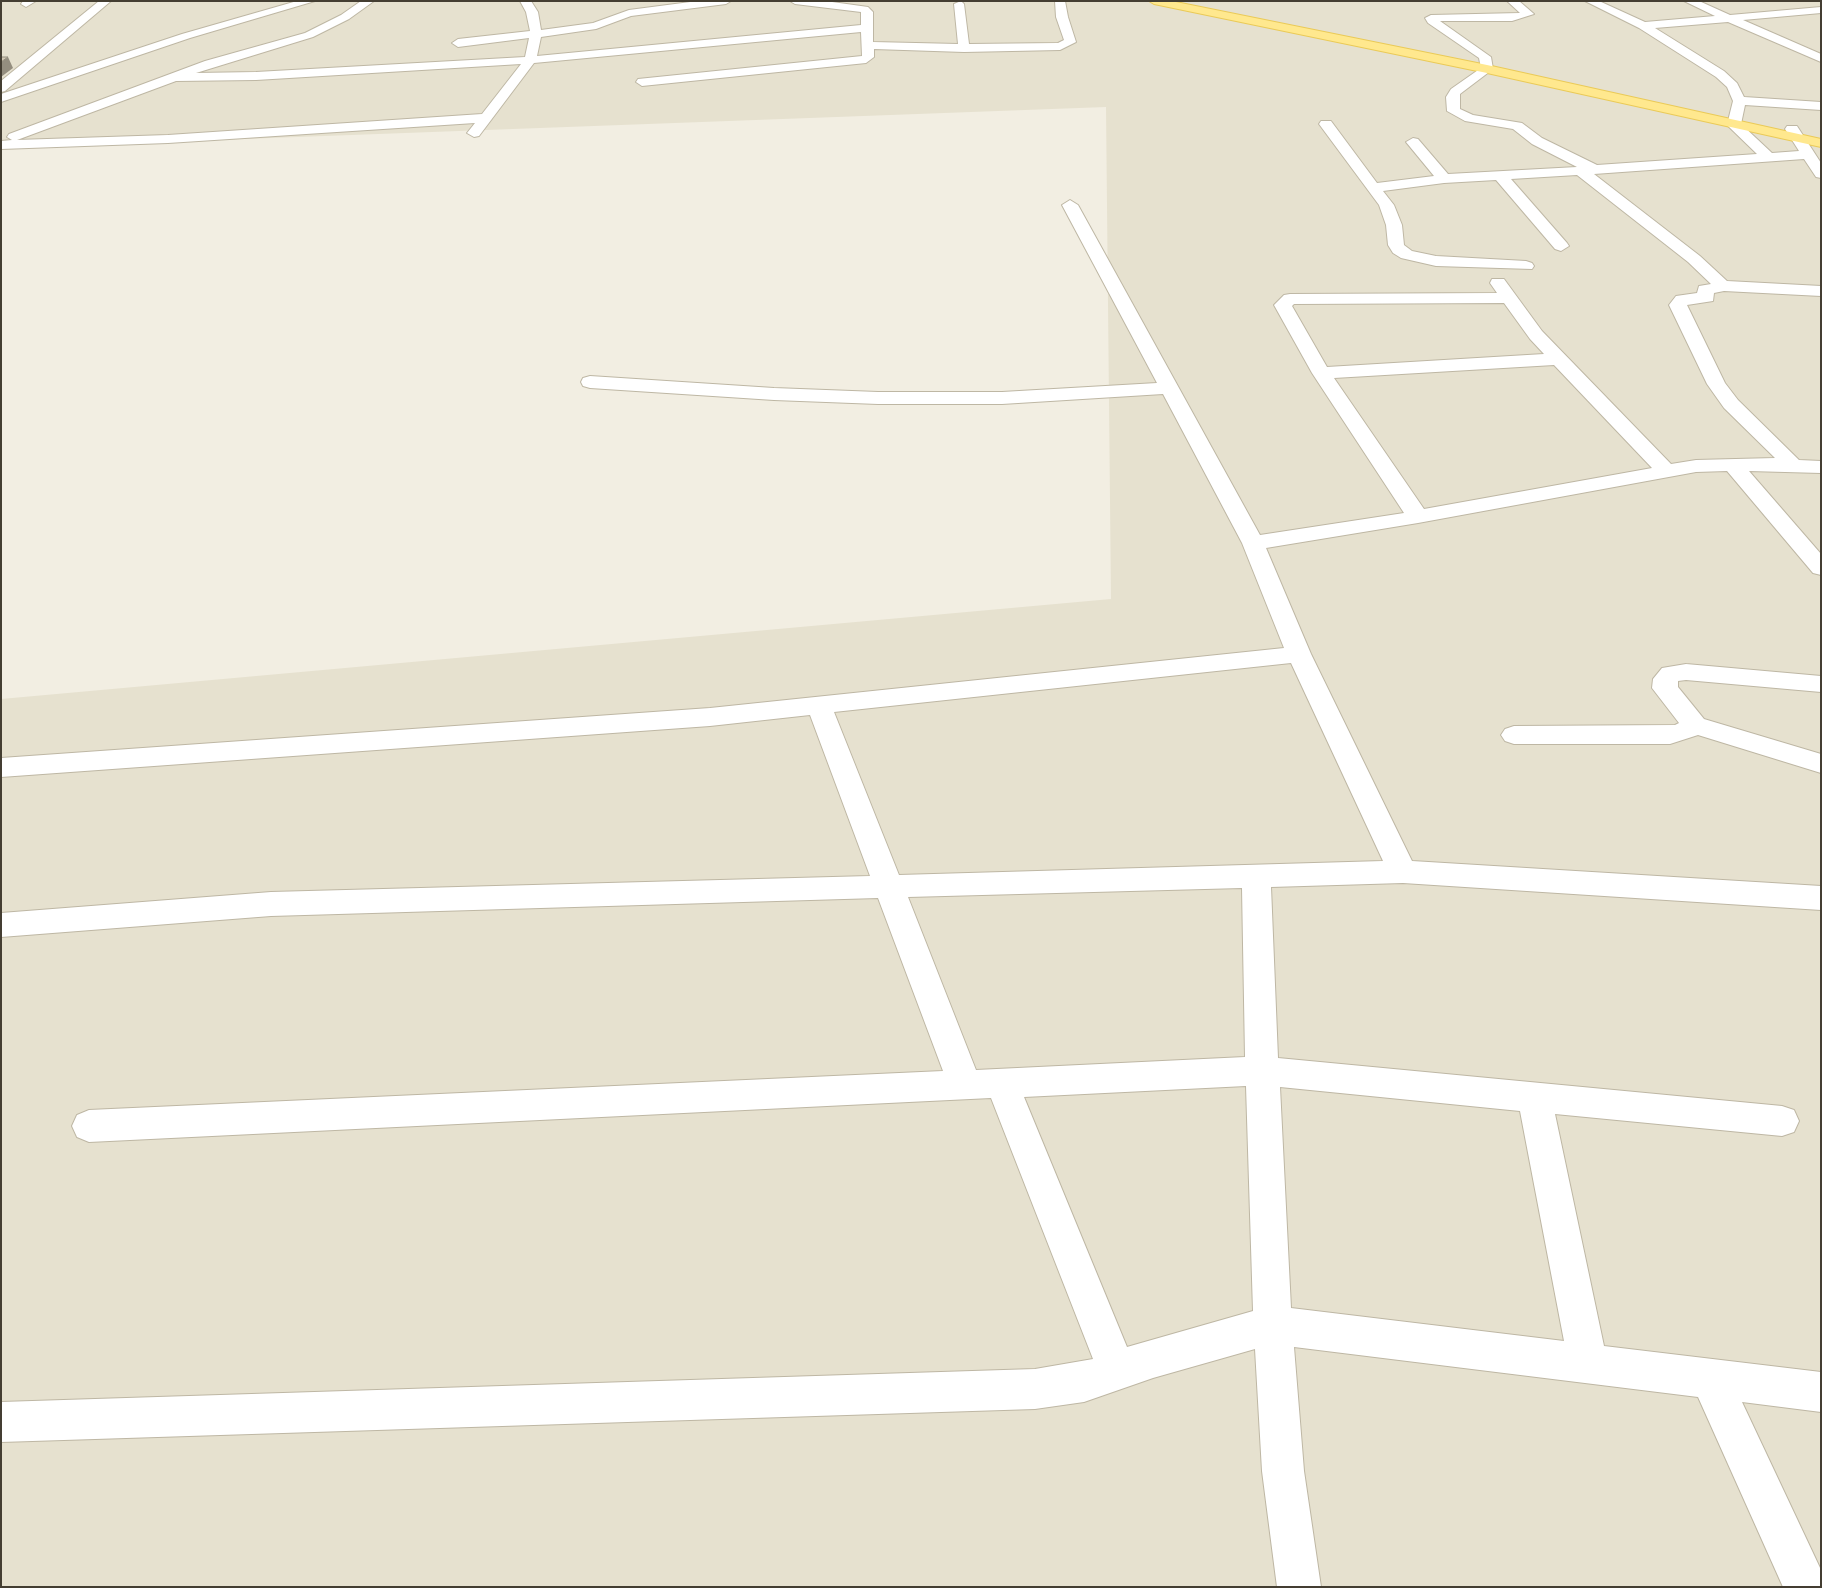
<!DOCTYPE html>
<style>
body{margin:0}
#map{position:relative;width:1822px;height:1588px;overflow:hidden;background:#f2eee2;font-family:"Roboto Condensed",sans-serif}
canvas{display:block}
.frame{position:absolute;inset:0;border:2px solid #443e32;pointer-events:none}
</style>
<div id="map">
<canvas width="1822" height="1588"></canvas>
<div class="frame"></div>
</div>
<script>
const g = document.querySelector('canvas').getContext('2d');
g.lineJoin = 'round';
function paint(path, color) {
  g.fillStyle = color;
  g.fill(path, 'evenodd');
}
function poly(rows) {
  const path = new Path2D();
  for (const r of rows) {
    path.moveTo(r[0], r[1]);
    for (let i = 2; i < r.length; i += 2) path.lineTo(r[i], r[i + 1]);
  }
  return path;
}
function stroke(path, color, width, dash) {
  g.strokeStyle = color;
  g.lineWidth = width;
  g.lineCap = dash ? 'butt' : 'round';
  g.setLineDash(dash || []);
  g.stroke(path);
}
paint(poly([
 [1,1,1821,1,1821,1587,1,1587,1,699,1111,599,1106,107,1,148]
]), '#e6e1cf');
const minor = poly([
 [23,1,36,1,26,7,21,4,23,1],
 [99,1,111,1,5,91,1,92,1,81,99,1],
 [297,1,315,1,190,38,1,102,1,94,182,34,297,1],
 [361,1,374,1,349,19,313,37,196,73,256,72,525,57,529,38,458,47,452,43,458,39,530,31,526,12,520,1,531,1,538,12,541,30,593,23,629,10,698,1,731,1,726,4,631,16,596,29,541,37,537,56,861,25,861,12,795,4,790,1,825,1,868,7,873,12,873,42,958,44,954,4,961,1,964,4,969,44,1058,43,1064,40,1056,17,1055,1,1065,1,1068,17,1076,42,1060,50,964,52,874,49,874,57,866,63,642,86,636,82,638,79,862,56,861,32,534,63,479,136,474,137,467,133,475,123,168,143,1,149,1,141,12,140,7,137,9,134,205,61,305,33,341,15,361,1],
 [521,64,482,114,168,135,17,140,176,81,256,80,521,64],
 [1507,1,1519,1,1534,14,1512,21,1440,21,1491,57,1493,69,1460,94,1460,109,1473,115,1522,123,1542,138,1597,165,1757,154,1727,125,1733,101,1727,87,1716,77,1639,28,1585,1,1599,1,1645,22,1715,16,1684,1,1699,1,1730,15,1821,7,1821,13,1743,20,1821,54,1821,62,1728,22,1655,28,1724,71,1737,83,1744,97,1821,102,1821,110,1745,105,1741,124,1772,153,1799,151,1785,129,1787,126,1797,126,1821,163,1821,178,1816,177,1804,159,1594,174,1700,256,1727,281,1821,286,1821,296,1724,291,1714,293,1713,301,1687,305,1725,383,1738,400,1799,460,1821,461,1821,473,1749,471,1821,554,1821,575,1813,573,1727,471,1696,472,1418,523,1266,548,1311,654,1412,861,1821,886,1821,910,1403,883,1271,887,1278,1058,1782,1106,1794,1110,1799,1121,1794,1132,1782,1136,1555,1114,1604,1346,1821,1372,1821,1412,1742,1402,1821,1570,1821,1587,1783,1587,1698,1397,1294,1347,1304,1471,1321,1587,1277,1587,1262,1471,1255,1349,1153,1378,1084,1402,1035,1409,1,1442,1,1402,1035,1369,1093,1359,991,1098,89,1142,77,1137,72,1126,77,1115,89,1110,943,1071,878,898,271,916,1,937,1,913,271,892,870,876,810,715,710,726,1,777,1,758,710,708,1284,648,1242,543,1163,394,1002,404,878,404,774,400,590,388,583,386,581,382,583,378,590,376,774,388,878,392,1002,392,1157,383,1062,205,1070,200,1078,205,1260,535,1404,513,1312,373,1274,305,1284,295,1290,294,1497,293,1490,283,1492,279,1504,279,1542,331,1671,464,1696,460,1775,458,1724,408,1707,384,1669,305,1676,296,1697,293,1699,286,1711,284,1688,262,1577,175,1511,179,1567,243,1569,246,1561,251,1555,249,1496,180,1444,183,1383,191,1394,205,1402,225,1404,245,1412,251,1436,256,1526,261,1532,263,1534,266,1532,269,1436,266,1401,258,1393,253,1388,245,1386,225,1379,205,1319,124,1321,121,1331,121,1377,183,1434,176,1406,142,1413,138,1418,139,1448,174,1577,167,1532,144,1513,129,1465,121,1447,111,1446,97,1451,89,1481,68,1479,58,1428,23,1425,18,1431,15,1520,13,1507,1],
 [1504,303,1530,339,1544,354,1327,367,1292,306,1294,304,1504,303],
 [1554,365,1652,468,1424,509,1334,378,1554,365],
 [1291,663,1383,861,899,875,834,712,1291,663],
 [1242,888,1245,1057,976,1070,908,897,1242,888],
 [1246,1086,1253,1311,1127,1347,1024,1097,1246,1086],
 [1280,1087,1520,1111,1564,1341,1291,1308,1280,1087],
 [1686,664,1821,676,1821,692,1686,680,1678,681,1678,687,1704,719,1821,754,1821,773,1698,735,1670,744,1514,744,1505,741,1501,735,1505,729,1514,726,1675,725,1679,723,1652,688,1653,679,1662,668,1686,664]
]);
const major = poly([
 [1149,1,1171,1,1487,65,1821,139,1821,147,1487,73,1154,4,1149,1]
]);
stroke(minor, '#beb7a4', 2);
stroke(major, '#eaca58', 2);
paint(minor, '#fff');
paint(major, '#ffe88e');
paint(poly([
 [8,57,13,68,1,77,1,62]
]), '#948e7f');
const building = poly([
 [1,57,8,57,1,62,1,57]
]);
paint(building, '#d4cbb6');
stroke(building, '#948e7f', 1);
</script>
